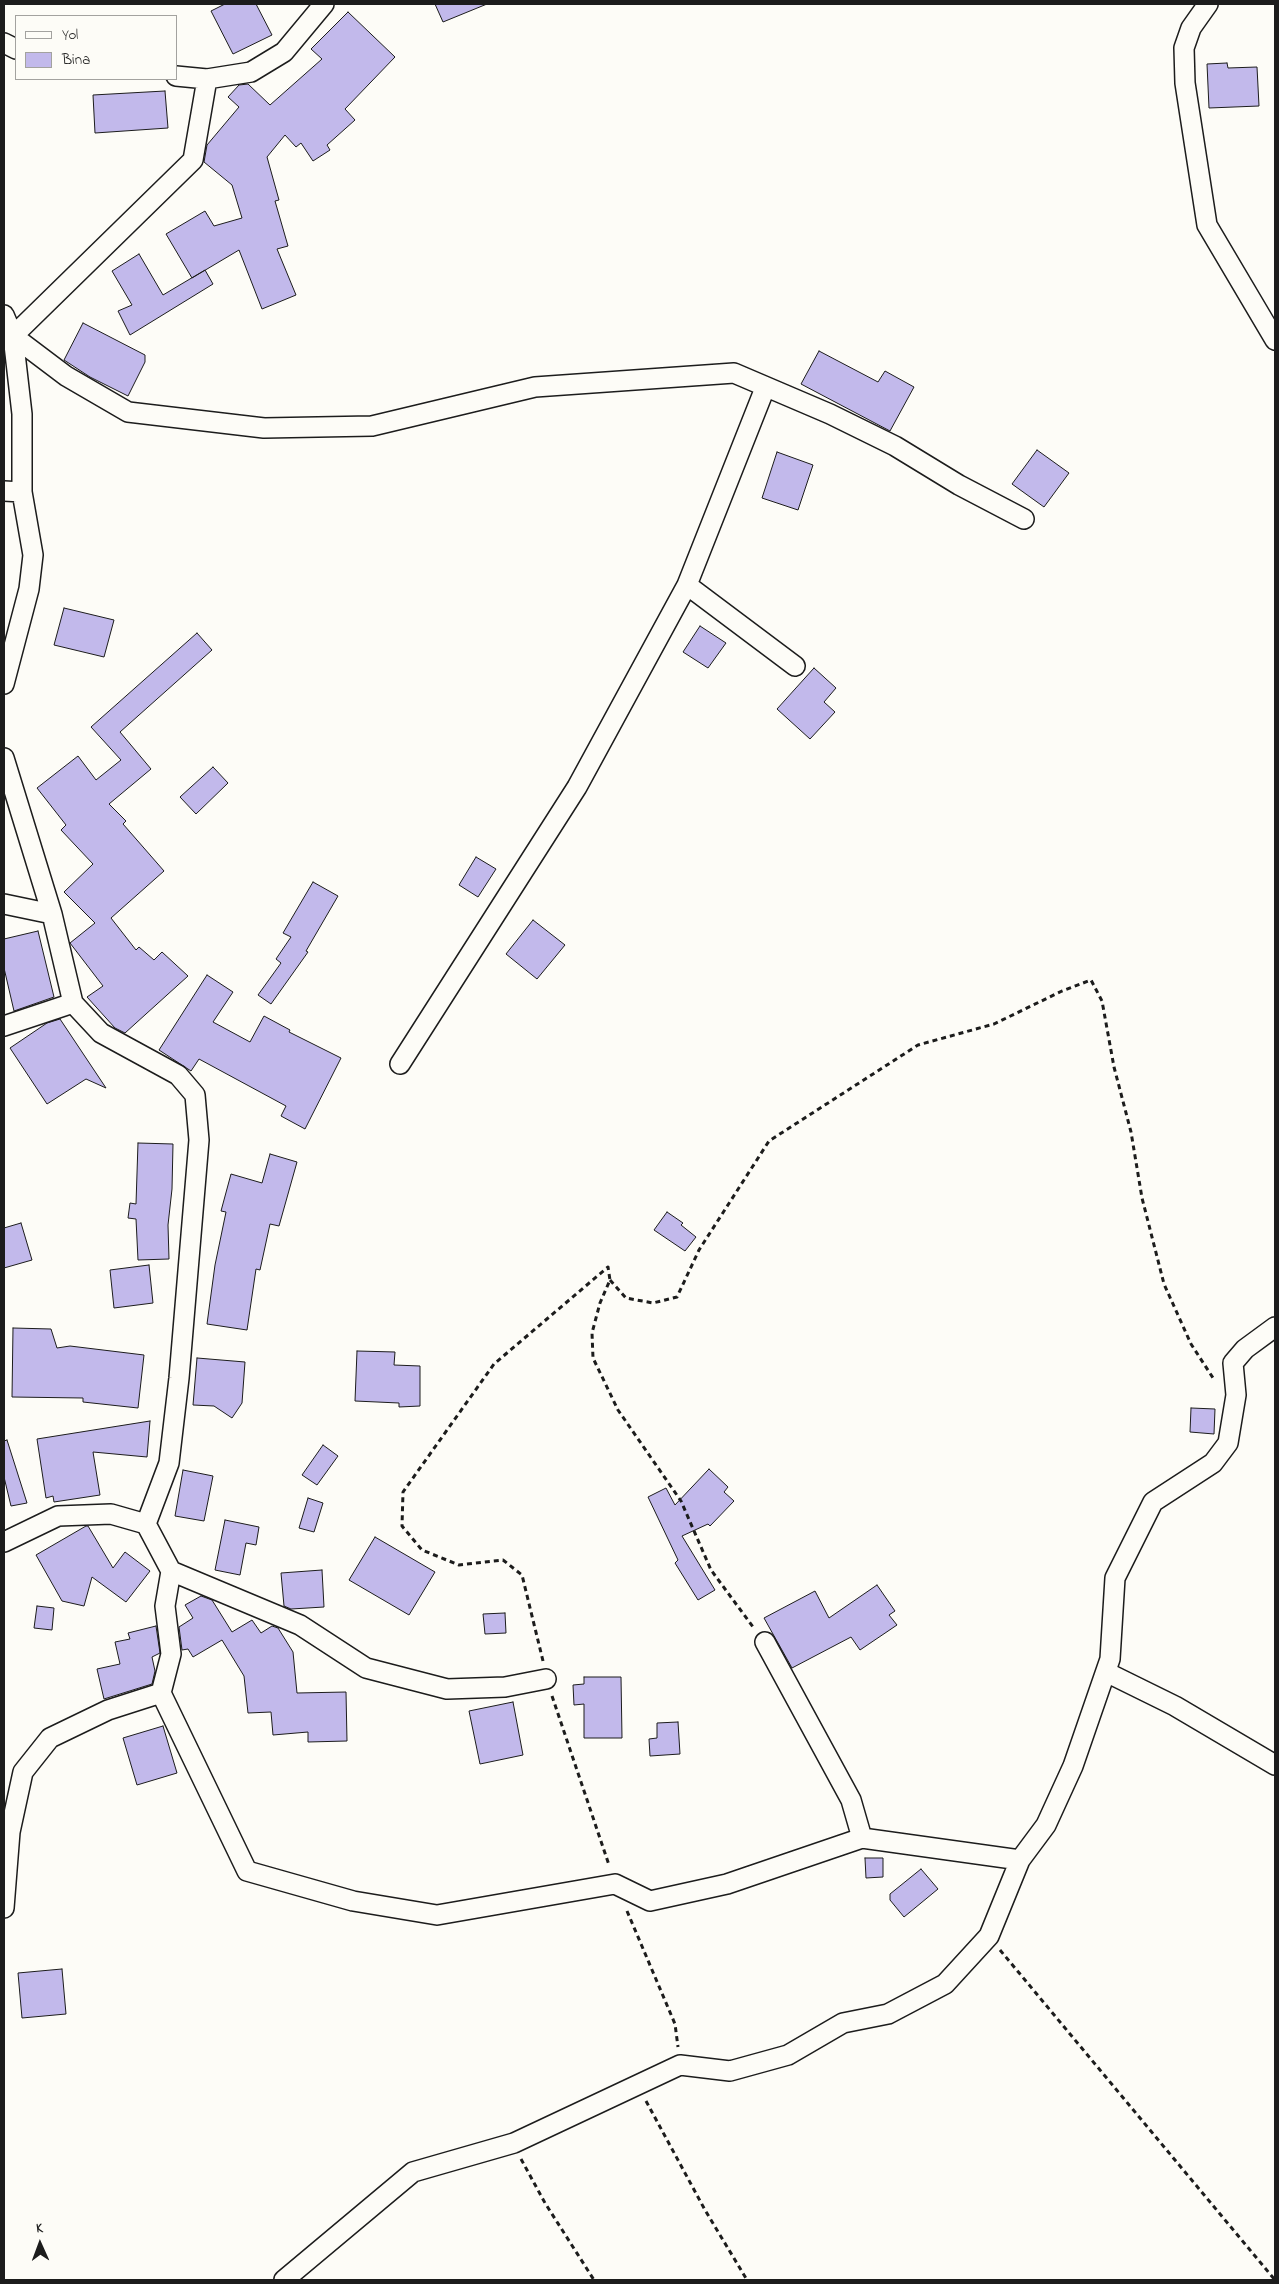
<!DOCTYPE html>
<style>
body{margin:0}
#map{position:relative;width:1279px;height:2284px;overflow:hidden;background:#fdfcf7;font-family:"Indie Flower",sans-serif}
canvas{display:block}
.frame{position:absolute;inset:0;border:5px solid #1c1c1c;pointer-events:none}
.legend{position:absolute;left:15px;top:15px;width:162px;height:65px;box-sizing:border-box;background:#fdfcf7;border:1px solid #a3a29f;margin:0;padding:6px 9px;list-style:none;font-size:15px;color:#1c1c1c}
.legend li{display:flex;align-items:center;gap:10px;height:25px}
.legend b{width:25px;border:1px solid #a3a29f}
.north{position:absolute;left:15px;top:2219px;width:50px;height:50px;-webkit-text-stroke:4px #fdfcf7;paint-order:stroke;rotate:358deg;font-size:14px;font-weight:700;line-height:20px;text-align:center;color:#1c1c1c}
.north::after{content:'';display:block;margin:auto;width:18px;height:22px;background:#1c1c1c;clip-path:polygon(50% 0,100% 100%,50% 72%,0 100%)}
</style>
<div id="map">
<canvas width="1279" height="2284"></canvas>
<div class="frame"></div>
<ul class="legend">
<li><b style="height:6px;background:#fdfcf7"></b>Yol</li>
<li><b style="height:14px;background:#c2b9eb"></b>Bina</li>
</ul>
<div class="north">K</div>
</div>
<script>
const g = document.querySelector('canvas').getContext('2d');
g.lineJoin = 'round';
function paint(path, color) {
  g.fillStyle = color;
  g.fill(path, 'evenodd');
}
function poly(rows) {
  const path = new Path2D();
  for (const r of rows) {
    path.moveTo(r[0], r[1]);
    for (let i = 2; i < r.length; i += 2) path.lineTo(r[i], r[i + 1]);
  }
  return path;
}
function stroke(path, color, width, dash) {
  g.strokeStyle = color;
  g.lineWidth = width;
  g.lineCap = dash ? 'butt' : 'round';
  g.setLineDash(dash || []);
  g.stroke(path);
}
const building = poly([
 [225,4,256,4,272,35,233,54,211,11,225,4],
 [435,4,487,4,443,22,435,4],
 [348,12,395,57,345,109,355,120,327,145,330,150,313,161,301,143,296,147,285,135,267,157,279,200,275,201,288,246,277,249,296,295,262,309,239,250,192,278,166,234,205,211,214,226,242,218,232,185,204,162,207,145,239,107,228,97,239,85,248,84,270,105,322,59,311,49,348,12],
 [1227,63,1228,68,1257,67,1259,106,1209,108,1207,64,1227,63],
 [165,91,168,128,95,133,93,95,165,91],
 [139,254,163,295,205,270,213,284,130,335,118,311,132,305,112,271,139,254],
 [83,323,145,355,145,362,128,396,90,377,64,360,83,323],
 [819,351,878,382,885,371,914,387,890,431,801,384,819,351],
 [1037,450,1069,473,1044,507,1012,484,1037,450],
 [777,452,813,465,798,510,762,498,777,452],
 [64,608,114,620,104,657,54,645,64,608],
 [700,626,726,643,708,668,683,652,700,626],
 [197,633,212,650,120,732,151,769,109,804,126,821,123,824,164,871,111,918,136,950,139,947,154,960,162,952,188,976,125,1033,115,1028,87,997,103,986,70,943,95,923,64,892,93,864,61,830,66,825,37,788,78,756,96,780,121,760,91,727,197,633],
 [814,668,836,688,824,702,835,712,810,739,777,709,814,668],
 [213,767,228,783,196,814,180,797,213,767],
 [476,857,496,869,478,897,459,885,476,857],
 [313,882,338,896,306,951,308,952,271,1004,258,995,281,963,276,959,291,937,283,933,313,882],
 [533,920,565,945,537,979,506,954,533,920],
 [38,931,54,997,14,1011,4,968,4,939,38,931],
 [207,975,233,992,213,1022,250,1042,264,1016,290,1030,289,1032,341,1058,305,1129,281,1116,286,1106,199,1059,191,1071,159,1050,207,975],
 [60,1019,106,1088,86,1079,47,1104,10,1048,47,1023,60,1019],
 [138,1143,173,1144,172,1189,168,1225,169,1259,138,1260,136,1219,128,1218,130,1203,136,1204,138,1143],
 [270,1154,297,1162,279,1226,270,1224,260,1270,256,1269,247,1330,207,1324,215,1265,226,1212,221,1211,231,1174,262,1183,270,1154],
 [667,1212,683,1223,681,1225,696,1237,685,1251,654,1230,667,1212],
 [21,1223,32,1260,4,1268,4,1228,21,1223],
 [149,1265,153,1303,114,1308,110,1270,149,1265],
 [13,1328,51,1329,57,1348,70,1346,144,1355,138,1408,83,1402,83,1398,12,1397,13,1328],
 [357,1351,395,1352,394,1365,420,1366,420,1406,399,1407,399,1403,355,1401,357,1351],
 [197,1358,245,1362,242,1403,232,1418,214,1406,193,1405,197,1358],
 [1191,1408,1215,1409,1214,1434,1190,1432,1191,1408],
 [150,1421,147,1457,93,1452,100,1495,54,1502,53,1496,46,1498,37,1439,150,1421],
 [7,1440,27,1503,11,1506,4,1477,4,1441,7,1440],
 [323,1445,338,1456,317,1485,302,1475,323,1445],
 [709,1469,728,1487,724,1492,734,1501,710,1526,708,1524,682,1536,715,1590,698,1600,675,1563,678,1560,648,1497,666,1488,675,1505,709,1469],
 [183,1470,213,1476,204,1521,175,1516,183,1470],
 [308,1498,323,1503,314,1532,299,1528,308,1498],
 [225,1520,259,1527,256,1545,246,1543,240,1575,215,1570,225,1520],
 [86,1526,88,1526,113,1568,125,1552,150,1571,126,1602,92,1577,84,1606,62,1601,36,1555,86,1526],
 [375,1537,435,1572,409,1615,349,1580,375,1537],
 [322,1570,324,1607,291,1609,284,1606,281,1573,322,1570],
 [877,1585,895,1611,889,1615,897,1625,860,1650,851,1637,792,1668,764,1618,815,1591,829,1618,877,1585],
 [201,1596,212,1600,232,1632,252,1620,261,1633,272,1626,278,1628,293,1652,297,1693,346,1692,347,1741,308,1742,308,1732,273,1735,271,1712,248,1713,244,1676,222,1640,193,1657,188,1649,182,1650,179,1627,193,1618,185,1605,201,1596],
 [37,1606,54,1608,52,1630,34,1628,37,1606],
 [505,1613,506,1633,485,1634,483,1614,505,1613],
 [156,1626,160,1653,152,1657,155,1671,152,1684,104,1699,97,1669,120,1664,115,1642,130,1639,128,1633,156,1626],
 [584,1677,621,1677,622,1738,584,1738,584,1704,574,1705,573,1685,584,1684,584,1677],
 [513,1702,523,1755,480,1764,469,1711,513,1702],
 [678,1722,680,1754,650,1756,649,1739,657,1738,657,1723,678,1722],
 [163,1726,177,1773,137,1785,123,1738,163,1726],
 [865,1858,883,1858,883,1877,866,1878,865,1858],
 [921,1869,938,1889,904,1917,890,1900,890,1894,921,1869],
 [62,1969,66,2014,22,2018,18,1973,62,1969]
]);
paint(building, '#c2b9eb');
stroke(building, '#1c1c1c', 1);
const minor = poly([
 [1208,4,1191,28,1184,48,1185,83,1207,225,1275,340],
 [4,43,16,49],
 [176,76,207,79,251,72,284,52,324,4],
 [207,79,193,160,13,336,66,376,128,412,264,428,372,426,535,387,734,373,830,414,895,446,959,485,1024,519],
 [4,315,13,336,22,414,22,492,33,555,29,589,4,684],
 [4,491,22,492],
 [687,585,795,666],
 [4,758,52,914,73,1003,101,1033,178,1075,195,1095,199,1140,179,1378,169,1463,146,1524],
 [4,904,52,914],
 [4,1026,73,1003],
 [400,1064,577,787,687,585,765,388],
 [4,1542,58,1516,111,1514,146,1524,171,1571,300,1625,366,1668,447,1689,505,1687,546,1679],
 [765,1642,851,1800,862,1838],
 [1106,1672,1175,1706,1275,1765],
 [161,1693,247,1871,353,1901,437,1915,615,1884,650,1901,727,1884,862,1838,1020,1860],
 [4,1908,10,1832,23,1772,50,1738,108,1710,161,1693,171,1654,165,1606,171,1571],
 [284,2280,413,2172,514,2143,680,2065,730,2071,788,2055,843,2023,888,2014,945,1984,989,1936,1020,1860,1046,1825,1073,1766,1110,1659,1115,1578,1153,1502,1213,1463,1228,1443,1236,1395,1233,1363,1245,1349,1275,1327]
]);
stroke(minor, '#1c1c1c', 22);
stroke(poly([
 [610,1280,626,1298,653,1303,677,1297,699,1250,769,1141,918,1045,994,1024,1062,991,1091,980,1102,1001,1114,1067,1131,1132,1142,1198,1164,1284,1191,1344,1215,1381],
 [543,1661,522,1575,503,1560,459,1565,422,1550,402,1526,403,1492,494,1364,608,1267,610,1280,600,1303,592,1333,593,1358,618,1410,681,1501,711,1570,753,1627],
 [552,1696,609,1865],
 [627,1911,675,2024,678,2047],
 [1000,1950,1275,2280],
 [646,2101,705,2210,747,2280],
 [521,2159,545,2203,594,2280]
]), '#1c1c1c', 3, [5, 4]);
stroke(minor, '#fdfcf7', 19);
</script>
